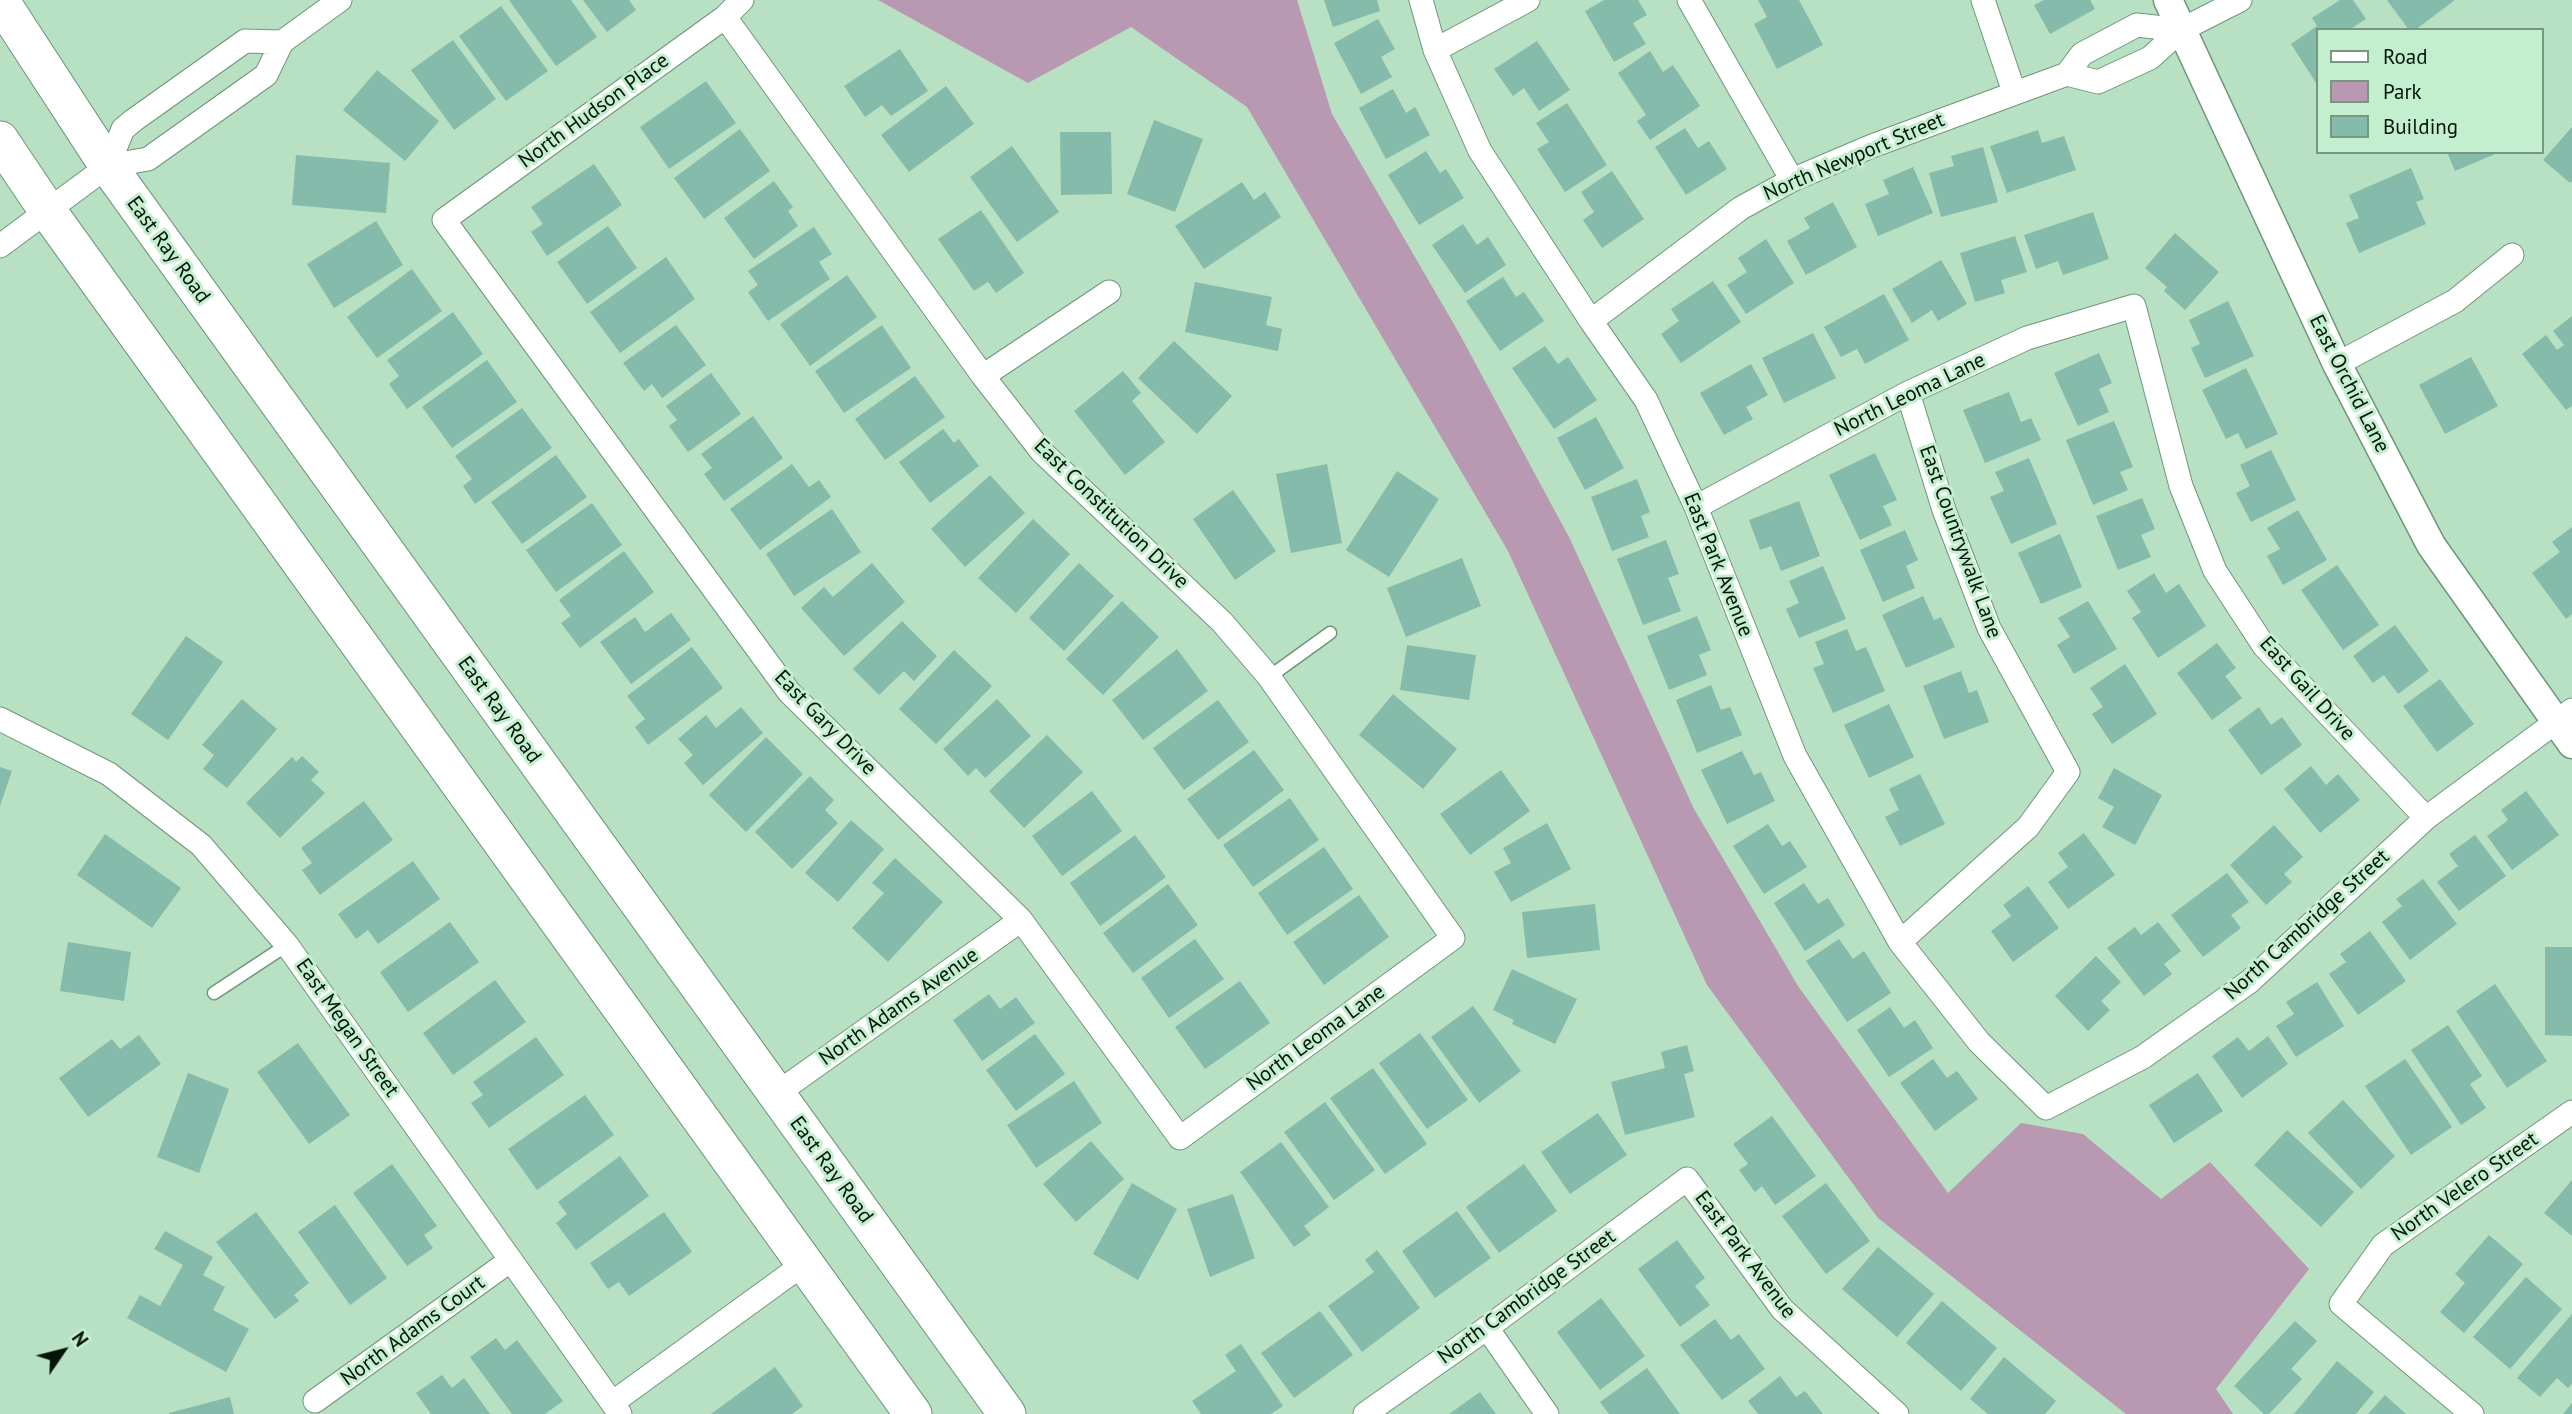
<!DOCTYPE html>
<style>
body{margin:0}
#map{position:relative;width:2572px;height:1414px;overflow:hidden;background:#b7e1c2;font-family:"PT Sans",sans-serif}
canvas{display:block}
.legend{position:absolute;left:2316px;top:28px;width:228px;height:126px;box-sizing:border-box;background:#c3efcf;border:2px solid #779780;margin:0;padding:9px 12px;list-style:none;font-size:21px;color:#051409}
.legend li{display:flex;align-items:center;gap:14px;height:35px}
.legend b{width:35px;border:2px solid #779780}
.north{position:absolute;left:28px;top:1316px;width:70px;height:70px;-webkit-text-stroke:5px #c3efcf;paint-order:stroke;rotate:55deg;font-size:19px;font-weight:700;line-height:28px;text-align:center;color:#051409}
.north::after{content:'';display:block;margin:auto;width:24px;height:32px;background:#051409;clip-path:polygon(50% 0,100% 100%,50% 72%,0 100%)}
</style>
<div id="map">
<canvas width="2572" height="1414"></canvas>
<ul class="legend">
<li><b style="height:9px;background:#fff"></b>Road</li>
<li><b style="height:19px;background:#b998b2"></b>Park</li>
<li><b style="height:19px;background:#85bbaa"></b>Building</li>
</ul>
<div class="north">N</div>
</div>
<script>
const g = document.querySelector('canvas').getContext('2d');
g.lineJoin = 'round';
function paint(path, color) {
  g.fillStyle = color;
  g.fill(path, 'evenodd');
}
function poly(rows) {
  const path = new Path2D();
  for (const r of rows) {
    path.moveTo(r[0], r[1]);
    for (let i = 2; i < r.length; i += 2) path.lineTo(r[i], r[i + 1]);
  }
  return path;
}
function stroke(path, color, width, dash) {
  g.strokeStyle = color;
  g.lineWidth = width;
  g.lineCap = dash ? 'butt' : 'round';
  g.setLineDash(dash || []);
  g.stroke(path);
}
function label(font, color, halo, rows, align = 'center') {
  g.font = font + ' "PT Sans",sans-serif';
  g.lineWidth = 6;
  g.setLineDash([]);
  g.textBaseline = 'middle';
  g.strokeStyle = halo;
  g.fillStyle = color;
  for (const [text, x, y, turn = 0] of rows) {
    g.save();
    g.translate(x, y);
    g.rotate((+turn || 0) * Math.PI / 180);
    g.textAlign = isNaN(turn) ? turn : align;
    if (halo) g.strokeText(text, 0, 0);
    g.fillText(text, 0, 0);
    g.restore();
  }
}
paint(poly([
 [878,0,1297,0,1332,114,1459,333,1570,539,1694,809,1798,986,1948,1193,2021,1123,2083,1134,2161,1199,2210,1162,2309,1269,2216,1389,2233,1414,2126,1414,1878,1218,1707,985,1508,551,1247,107,1131,27,1028,83]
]), '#b998b2');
paint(poly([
 [509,0,571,0,597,37,556,66],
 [583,0,629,0,636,10,607,32],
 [1324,0,1377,0,1380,11,1333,27],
 [1604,0,1638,0,1647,15,1633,23,1646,44,1614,62,1585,11],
 [1758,0,1799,0,1823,45,1777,69,1754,24,1767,17],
 [2044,0,2090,0,2095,9,2050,34,2034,5],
 [2340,0,2353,0,2366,19,2352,28,2354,30,2318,30,2318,86,2291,44,2317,26,2312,18],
 [2387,0,2455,0,2415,30,2409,30],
 [501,6,548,71,506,101,459,36],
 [1378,19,1395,49,1381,57,1392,77,1361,94,1334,43],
 [453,40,496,99,454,130,411,70],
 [1537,41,1570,90,1539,111,1524,88,1513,96,1494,69],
 [900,49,928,91,891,116,882,105,865,117,844,86],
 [1650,51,1663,72,1673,65,1700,106,1650,140,1637,121,1646,115,1618,73],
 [377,70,439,121,405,161,343,110],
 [706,81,736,123,669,169,640,127],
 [946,86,974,124,909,172,881,135],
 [1393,89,1406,113,1415,107,1430,135,1386,159,1359,108],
 [1567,103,1607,165,1565,192,1537,149,1549,142,1536,123],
 [1154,120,1203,139,1175,212,1127,194],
 [2572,127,2572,181,2570,183,2543,160],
 [1685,128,1698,148,1709,141,1727,169,1686,195,1655,147],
 [740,129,770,171,704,219,674,178],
 [2038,130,2042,143,2064,136,2076,170,2007,193,1990,146],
 [1060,132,1111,132,1112,194,1061,195],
 [1012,146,1059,212,1017,242,970,177],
 [1983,147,1998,202,1941,217,1929,173,1954,166,1951,156],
 [1426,151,1440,173,1446,169,1464,198,1419,225,1388,175],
 [2447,152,2500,152,2455,171],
 [296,155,390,163,386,213,292,205],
 [594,164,622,205,547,256,531,232,543,224,531,207],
 [1913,167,1933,213,1878,236,1865,204,1889,194,1883,180],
 [2411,168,2424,199,2416,202,2426,224,2359,253,2346,223,2359,218,2349,195],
 [1612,171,1644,219,1602,248,1583,220,1594,212,1581,192],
 [774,181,793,207,788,211,798,226,754,259,724,218],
 [1242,182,1254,200,1265,192,1281,217,1204,269,1175,226],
 [1833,202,1857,247,1806,275,1787,241,1810,228,1804,218],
 [981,210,1024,273,996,293,988,282,974,291,938,239],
 [2093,212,2109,259,2063,275,2058,261,2036,269,2024,235],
 [376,221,403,265,334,308,307,264],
 [1463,224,1477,245,1488,237,1506,265,1465,293,1432,245],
 [608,226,637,268,587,304,557,262],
 [814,227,832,254,819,262,830,279,768,321,748,292,758,285,748,271],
 [2175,233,2219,272,2185,310,2164,291,2167,287,2145,268],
 [2015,236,2027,272,2001,280,2005,293,1975,302,1960,253],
 [1766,239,1794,283,1746,314,1727,285,1747,272,1738,258],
 [666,257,695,299,620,353,590,312],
 [1941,260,1967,304,1938,321,1932,310,1912,323,1892,289],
 [412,269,442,311,377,358,347,317],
 [847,275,877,317,810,366,780,324],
 [1503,277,1516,297,1524,292,1544,321,1500,351,1466,301],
 [1713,281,1741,322,1681,363,1661,334,1679,321,1671,309],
 [1195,282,1272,297,1266,325,1282,329,1278,351,1185,332],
 [1884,294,1909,340,1865,364,1857,349,1841,357,1824,327],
 [2228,301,2254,356,2205,378,2191,348,2200,344,2189,320],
 [453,312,483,354,407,409,389,384,399,376,387,360],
 [2572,316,2572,406,2566,410,2522,354,2546,335,2557,350,2564,345,2553,331],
 [676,325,706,365,662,398,652,384,644,391,623,363],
 [882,325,911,368,844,413,815,371],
 [1813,333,1836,378,1784,403,1762,358],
 [1174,341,1232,396,1197,434,1138,378],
 [1545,346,1558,364,1568,357,1597,400,1554,429,1512,368],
 [2099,353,2112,383,2099,389,2109,412,2078,426,2054,373],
 [2471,357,2498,406,2445,434,2419,385],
 [487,360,517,402,452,448,422,407],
 [1751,364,1768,395,1746,407,1753,419,1724,435,1700,393],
 [2246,368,2278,434,2246,449,2238,433,2226,439,2202,390],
 [1123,371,1141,393,1132,401,1165,442,1125,475,1074,411],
 [711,373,741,414,688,452,669,426,677,420,666,406],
 [915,376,945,417,885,460,855,419],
 [2009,392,2021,422,2031,418,2041,440,1985,463,1963,410],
 [522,408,552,448,475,504,463,486,472,479,455,456],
 [753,416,783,458,724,501,704,474,712,468,701,454],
 [1596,417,1624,468,1585,490,1557,438],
 [2114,421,2133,467,2120,472,2128,490,2093,505,2066,440],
 [943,429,954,443,959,439,979,466,930,503,899,462],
 [2271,450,2296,500,2251,522,2236,493,2250,486,2240,465],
 [1875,453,1897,500,1883,506,1892,525,1860,540,1829,475],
 [556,455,587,497,522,544,491,502],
 [2029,458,2057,524,2011,544,1990,497,2004,491,1995,472],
 [792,464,809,487,819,480,831,497,760,550,730,509],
 [1327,464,1342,543,1291,553,1276,474],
 [1397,471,1439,499,1389,577,1346,550],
 [990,475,1025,513,965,567,931,529],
 [1637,479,1650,512,1641,516,1649,537,1612,551,1591,497],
 [1233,490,1276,551,1235,580,1193,519],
 [2142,498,2155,529,2141,535,2151,557,2118,570,2096,516],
 [1799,501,1820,556,1781,571,1771,546,1760,550,1749,520],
 [592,503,622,545,556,592,526,550],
 [832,509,861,552,794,596,766,554],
 [2298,510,2327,560,2283,585,2267,556,2280,549,2267,528],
 [1033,519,1070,554,1016,613,978,578],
 [2572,527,2572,614,2566,619,2532,573,2560,552,2552,542],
 [1905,530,1918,560,1906,566,1915,588,1883,602,1860,550],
 [2060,534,2082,587,2041,604,2018,553],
 [1666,540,1679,574,1668,578,1681,611,1643,625,1617,559],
 [624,551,654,592,580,648,561,623,571,616,559,600],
 [1462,558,1481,606,1406,637,1387,588],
 [872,563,905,602,844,656,801,608,824,587,833,597],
 [1079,563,1114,596,1064,651,1029,618],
 [2337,565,2379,625,2343,650,2301,590],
 [1823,566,1846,619,1799,638,1786,609,1799,603,1789,581],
 [2154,573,2166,593,2179,584,2206,626,2158,658,2132,618,2141,612,2127,591],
 [1923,596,1934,620,1941,617,1955,647,1906,668,1882,615],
 [1122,601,1159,637,1103,695,1066,659],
 [2088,601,2117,649,2074,674,2057,645,2070,637,2058,618],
 [671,613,691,640,631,684,600,642,635,617,645,632],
 [1697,616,1711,650,1699,655,1707,675,1669,690,1647,636],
 [902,621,937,656,914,681,904,671,879,695,853,669],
 [2395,625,2429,671,2398,694,2384,675,2373,683,2353,656],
 [1847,629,1856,651,1866,647,1885,691,1833,713,1813,668,1824,664,1815,642],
 [186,636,223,662,168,740,131,714],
 [2217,643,2236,668,2225,676,2242,698,2212,720,2177,673],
 [1407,645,1476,655,1469,700,1400,690],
 [692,647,723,688,648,745,635,727,645,719,627,696],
 [1177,649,1208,691,1143,740,1112,700],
 [954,650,992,686,936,744,899,709],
 [2125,664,2157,714,2112,744,2092,714,2103,707,2090,688],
 [1961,671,1969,693,1977,690,1989,722,1944,739,1923,686],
 [2440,679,2474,724,2437,752,2403,706],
 [1711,685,1721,710,1730,707,1742,735,1697,753,1676,700],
 [1393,694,1457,749,1423,789,1359,735],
 [242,699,277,729,227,788,203,769,214,755,202,745],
 [997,699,1031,736,985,778,976,768,968,776,943,749],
 [1218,700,1249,742,1184,790,1153,748],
 [1889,704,1914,757,1869,778,1844,725],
 [741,707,763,733,703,785,684,763,693,755,678,739,706,715,716,728],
 [2259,707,2271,725,2282,717,2302,745,2261,775,2228,730],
 [1047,735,1083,772,1024,828,989,791],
 [766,737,803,774,746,832,709,795],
 [1254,750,1284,790,1218,840,1187,799],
 [1742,751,1754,775,1761,772,1775,801,1727,824,1701,770],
 [302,756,319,772,311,780,325,793,280,838,246,803,292,757,296,762],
 [2311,766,2326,785,2338,774,2360,800,2320,833,2284,789],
 [0,767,12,771,0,806],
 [2114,768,2162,795,2135,845,2102,827,2114,807,2098,798],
 [1501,770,1530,811,1470,855,1440,814],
 [1920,774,1945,824,1900,846,1885,817,1899,810,1889,789],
 [810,776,834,800,825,810,838,823,792,869,755,832],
 [1092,791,1122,831,1062,876,1032,836],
 [2526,791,2559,835,2512,870,2487,836,2508,820,2501,810],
 [1290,798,1319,840,1253,887,1223,845],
 [364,801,393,840,320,895,302,870,312,863,301,848],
 [851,820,884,849,838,902,805,873],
 [1547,823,1571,869,1511,902,1494,872,1511,863,1503,848],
 [1768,824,1782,846,1790,841,1807,867,1764,894,1733,846],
 [2274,825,2303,857,2284,874,2292,882,2266,905,2230,865],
 [2084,833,2115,875,2068,909,2048,882,2068,867,2058,853],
 [105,834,181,888,152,928,77,875],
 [1135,835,1166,877,1100,926,1070,883],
 [2475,835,2506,876,2459,911,2437,882,2458,866,2449,854],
 [1324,847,1353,889,1287,935,1258,893],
 [895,858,943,902,888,962,852,928,884,893,872,883],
 [413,861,440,899,378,944,368,930,356,939,338,914],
 [2227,873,2249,902,2231,915,2241,928,2203,957,2171,915],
 [2423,879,2457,924,2410,960,2382,922,2402,906,2396,899],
 [1804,883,1818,904,1828,898,1845,925,1805,951,1774,903],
 [1168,884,1198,925,1133,973,1103,933],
 [2028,886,2059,928,2013,962,1991,931,2011,916,2003,905],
 [1359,895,1389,937,1324,985,1293,942],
 [1595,904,1600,950,1527,958,1522,912],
 [450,922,479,962,408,1012,380,972],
 [2158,922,2181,951,2164,964,2172,974,2144,996,2107,948,2135,927,2141,935],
 [2370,931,2406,981,2358,1015,2329,974,2346,962,2340,954],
 [1195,939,1224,979,1169,1018,1141,978],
 [1839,939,1853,959,1864,951,1891,993,1847,1022,1806,961],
 [68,942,131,952,124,1001,60,991],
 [2545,947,2572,947,2572,1036,2545,1035],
 [2096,956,2121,982,2101,1001,2110,1010,2088,1031,2055,996],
 [1512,969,1577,999,1555,1044,1512,1024,1514,1020,1493,1010],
 [495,980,526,1022,453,1075,423,1033],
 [1240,981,1270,1023,1205,1069,1175,1027],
 [2317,982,2344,1026,2296,1057,2276,1026,2294,1014,2286,1002],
 [2495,984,2547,1061,2507,1088,2456,1011],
 [989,994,1000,1009,1016,997,1035,1023,982,1061,953,1020],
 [1473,1006,1521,1071,1479,1103,1431,1037],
 [1890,1007,1904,1028,1915,1020,1933,1048,1889,1077,1857,1030],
 [2448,1025,2482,1076,2470,1084,2486,1108,2461,1125,2411,1050],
 [1420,1033,1468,1100,1427,1129,1379,1063],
 [1035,1034,1065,1074,1016,1111,986,1070],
 [139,1035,161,1064,88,1117,59,1078,112,1039,120,1049],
 [2268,1036,2288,1064,2242,1098,2212,1056,2238,1037,2249,1051],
 [536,1037,564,1075,489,1128,471,1103,483,1095,473,1082],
 [298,1043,350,1115,309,1144,257,1072],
 [1687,1045,1694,1071,1684,1074,1695,1117,1625,1135,1611,1082,1665,1068,1661,1052],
 [1933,1059,1947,1078,1957,1071,1978,1099,1935,1131,1900,1083],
 [2405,1059,2452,1127,2411,1155,2365,1086],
 [1373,1068,1427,1144,1385,1174,1330,1098],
 [188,1073,229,1089,199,1173,157,1157],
 [2198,1073,2223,1111,2174,1143,2149,1105],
 [1074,1081,1102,1123,1036,1168,1007,1125],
 [585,1095,614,1135,537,1190,508,1149],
 [2343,1100,2395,1156,2361,1189,2308,1133],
 [1325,1102,1375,1170,1334,1200,1284,1132],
 [1598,1113,1627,1155,1570,1194,1541,1152],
 [1772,1116,1816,1176,1775,1205,1762,1186,1755,1192,1739,1170,1748,1164,1733,1144],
 [2287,1130,2354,1192,2321,1227,2254,1165],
 [1091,1141,1124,1179,1076,1222,1043,1184],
 [1281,1142,1329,1207,1304,1226,1311,1235,1294,1247,1240,1172],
 [620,1156,649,1196,576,1250,556,1223,567,1214,558,1202],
 [392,1164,437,1226,424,1235,433,1248,407,1266,353,1193],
 [1524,1164,1557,1211,1499,1253,1466,1207],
 [2572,1180,2572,1236,2544,1213],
 [1132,1183,1177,1209,1138,1280,1093,1254],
 [1826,1183,1870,1241,1826,1274,1782,1216],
 [1233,1194,1255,1258,1210,1277,1187,1209],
 [335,1205,387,1278,350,1305,298,1232],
 [1457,1211,1491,1258,1435,1298,1402,1251],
 [256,1212,309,1283,294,1295,299,1301,275,1319,216,1242],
 [664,1212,692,1252,629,1296,619,1282,608,1289,590,1263],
 [165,1231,213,1257,203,1275,225,1287,213,1310,249,1329,226,1372,127,1318,140,1295,160,1306,183,1265,154,1249],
 [2489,1235,2523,1264,2464,1333,2440,1312,2465,1283,2455,1274],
 [1677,1240,1705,1278,1695,1286,1710,1305,1680,1327,1638,1269],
 [1878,1247,1934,1294,1897,1337,1842,1289],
 [1377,1250,1420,1308,1362,1352,1328,1306,1374,1272,1365,1260],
 [2526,1277,2562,1309,2510,1369,2473,1337],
 [1601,1298,1645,1356,1600,1390,1557,1332],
 [1942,1301,1997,1348,1961,1391,1906,1343],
 [1320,1311,1353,1355,1294,1398,1261,1353],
 [2572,1314,2572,1384,2568,1388,2557,1378,2540,1397,2517,1378],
 [1715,1319,1731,1340,1739,1334,1765,1369,1722,1400,1680,1345],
 [2295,1321,2317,1341,2291,1369,2302,1379,2269,1414,2264,1414,2234,1386],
 [496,1338,505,1350,517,1340,563,1401,545,1414,512,1414,470,1357],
 [1241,1344,1283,1406,1271,1414,1201,1414,1192,1401,1236,1371,1225,1355],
 [2004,1357,2056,1401,2045,1414,1988,1414,1970,1399],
 [2337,1361,2374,1392,2356,1414,2294,1414],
 [775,1367,803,1406,792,1414,711,1414],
 [1647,1368,1680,1414,1609,1414,1600,1402],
 [442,1375,452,1388,464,1378,490,1414,431,1414,416,1393],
 [1780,1376,1796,1397,1805,1391,1823,1414,1758,1414,1748,1401],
 [1480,1392,1496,1414,1449,1414],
 [2385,1395,2406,1414,2368,1414],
 [230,1397,234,1414,169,1414,169,1413],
 [2572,1403,2572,1414,2563,1414]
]), '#85bbaa');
const service = poly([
 [1269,677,1330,633],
 [214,993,287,945]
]);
const minor = poly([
 [1421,0,1435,50,1480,151,1591,321,1646,400,1696,507,1795,756,1900,942,1979,1042,2046,1108,2143,1057,2249,982,2426,818,2572,710],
 [1689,0,1792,180],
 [1983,0,2014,92],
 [725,17,983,376,1042,452,1222,622,1269,677,1453,938,1180,1138,1021,920,789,692,444,220,725,17,742,0],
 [1435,50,1528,0],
 [2067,74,2098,82,2150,58,2181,30,2240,0],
 [108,166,123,129,134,120,245,41,282,42],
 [0,246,108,166,148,159,266,75,282,42,340,0],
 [1591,321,1741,208,1792,180,1872,146,2067,74,2082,54,2137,25,2181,30],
 [2337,364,2455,301,2512,255],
 [983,376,1109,292],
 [1696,507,1908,393,2027,338,2134,306,2181,486,2215,571,2264,646,2426,818],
 [0,719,109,774,201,845,287,945,620,1414],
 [1900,942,2028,827,2068,772,1989,628,1944,510,1908,393],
 [776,1094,1021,920],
 [1487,1328,1547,1414],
 [315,1401,511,1260],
 [612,1403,805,1263],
 [1365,1414,1487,1328,1687,1179,1782,1309,1897,1414],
 [2472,1414,2341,1304,2383,1245,2572,1112]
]);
const tertiary = poly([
 [2168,0,2337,364,2431,545,2572,744]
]);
const primary = poly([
 [0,0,108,166,1007,1414],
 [0,140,47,210,913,1414]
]);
stroke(service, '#6e967a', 15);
stroke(minor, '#6e967a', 25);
stroke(tertiary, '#6e967a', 31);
stroke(primary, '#6e967a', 39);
stroke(service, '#fff', 12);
stroke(minor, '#fff', 23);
stroke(tertiary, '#fff', 28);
stroke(primary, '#fff', 37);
label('21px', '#051409', '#c3efcf', [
 ["North Hudson Place",594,111,-36],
 ["North Newport Street",1854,157,-23],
 ["East Ray Road",168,250,54],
 ["East Orchid Lane",2349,384,63],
 ["North Leoma Lane",1910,395,-26],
 ["East Constitution Drive",1111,514,44],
 ["East Countrywalk Lane",1960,542,70],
 ["East Park Avenue",1718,565,68],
 ["East Gail Drive",2307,689,48],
 ["East Ray Road",499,710,54],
 ["East Gary Drive",825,723,46],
 ["North Cambridge Street",2307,925,-42],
 ["North Adams Avenue",899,1007,-35],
 ["East Megan Street",347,1028,55],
 ["North Leoma Lane",1316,1038,-36],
 ["East Ray Road",831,1170,54],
 ["North Velero Street",2465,1187,-35],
 ["East Park Avenue",1745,1255,53],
 ["North Cambridge Street",1527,1297,-36],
 ["North Adams Court",413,1331,-36]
]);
</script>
